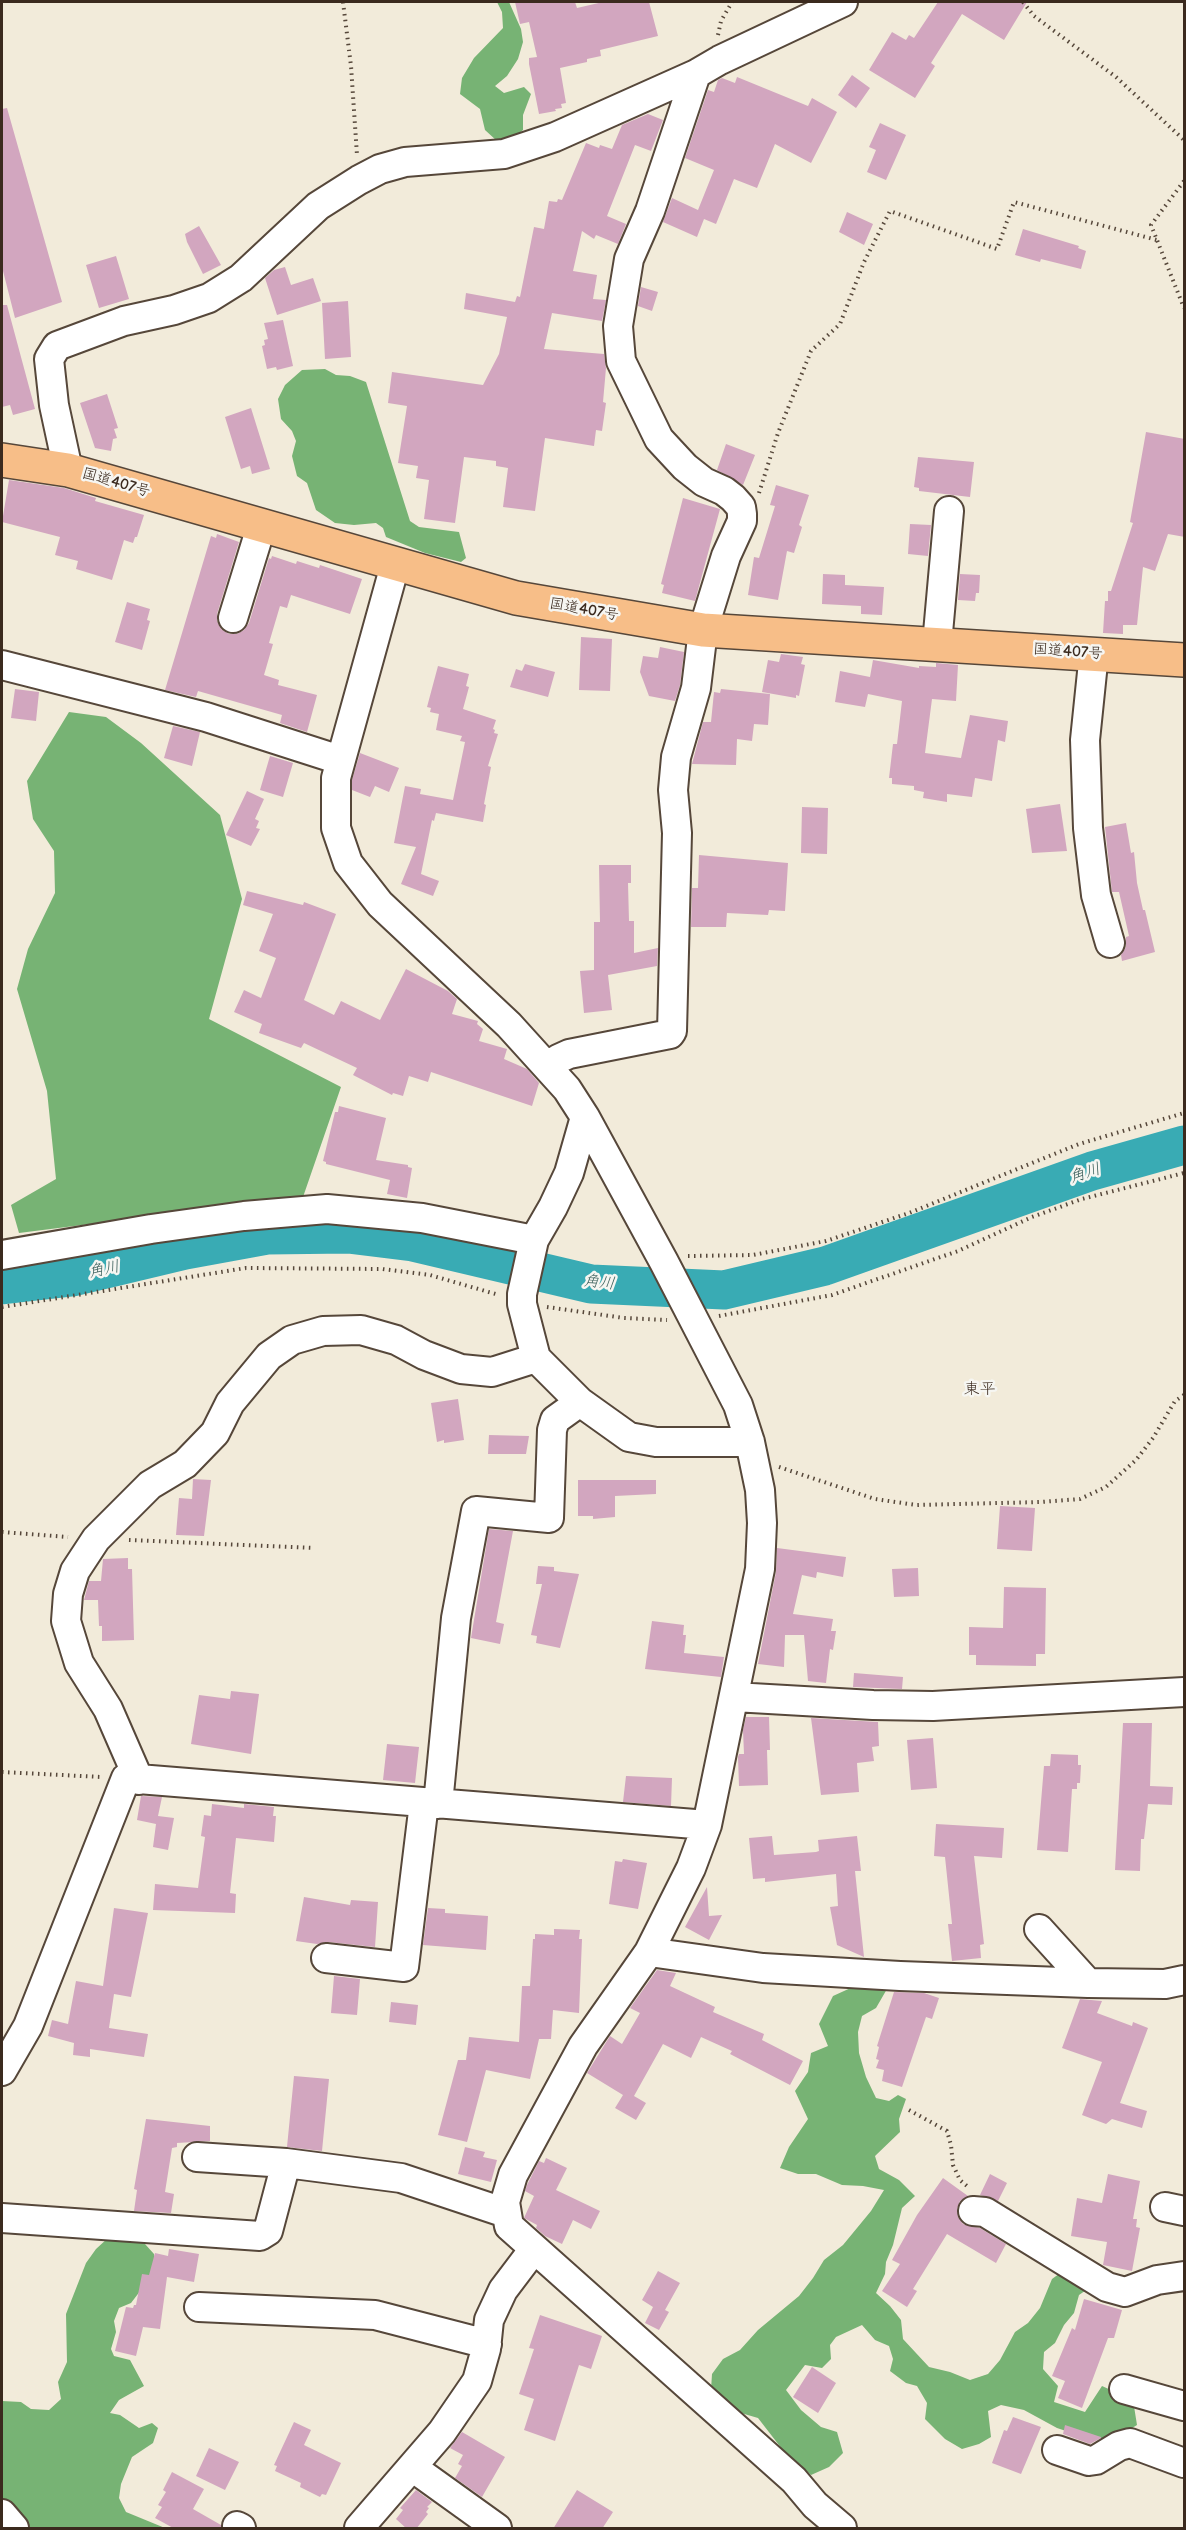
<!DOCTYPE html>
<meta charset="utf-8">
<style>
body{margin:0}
#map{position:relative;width:1186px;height:2530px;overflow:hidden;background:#f2ebda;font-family:"Balsamiq Sans",sans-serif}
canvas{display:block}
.frame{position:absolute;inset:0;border:3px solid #3b2a1e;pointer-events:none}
</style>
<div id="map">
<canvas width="1186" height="2530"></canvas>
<div class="frame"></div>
</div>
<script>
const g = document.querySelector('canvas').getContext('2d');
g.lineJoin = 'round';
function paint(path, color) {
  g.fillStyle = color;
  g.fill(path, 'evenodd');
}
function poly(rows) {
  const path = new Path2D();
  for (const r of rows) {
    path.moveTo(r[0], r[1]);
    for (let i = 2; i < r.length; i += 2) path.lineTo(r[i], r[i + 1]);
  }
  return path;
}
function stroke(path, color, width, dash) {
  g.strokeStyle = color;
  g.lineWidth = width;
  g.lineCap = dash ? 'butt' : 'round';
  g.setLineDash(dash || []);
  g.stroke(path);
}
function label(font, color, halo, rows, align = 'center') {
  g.font = font + ' "Balsamiq Sans","Klee One",sans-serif';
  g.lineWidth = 5;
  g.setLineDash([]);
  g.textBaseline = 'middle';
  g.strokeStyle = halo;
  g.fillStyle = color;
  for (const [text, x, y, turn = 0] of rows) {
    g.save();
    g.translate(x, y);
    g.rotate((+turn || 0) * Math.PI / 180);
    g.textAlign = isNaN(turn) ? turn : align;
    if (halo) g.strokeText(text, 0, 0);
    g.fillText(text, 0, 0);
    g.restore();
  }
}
paint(poly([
 [497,2,509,2,521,29,523,42,518,59,507,76,495,86,504,93,524,87,531,94,523,115,523,130,511,140,497,141,485,130,480,109,460,94,462,78,474,58,503,28,502,12],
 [325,369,336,375,350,376,366,382,410,521,419,527,459,532,466,558,461,562,425,553,386,537,383,528,376,523,354,525,335,523,316,510,307,483,297,476,292,456,296,441,292,431,281,419,278,399,285,385,302,370],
 [69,712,106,717,141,743,220,815,242,899,209,1019,341,1087,303,1197,19,1233,11,1205,56,1179,47,1091,17,989,28,949,55,893,54,851,33,819,27,781],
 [866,1981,887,1989,876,2008,862,2016,858,2032,859,2053,866,2077,876,2098,889,2101,898,2095,906,2099,899,2119,900,2132,875,2156,879,2169,899,2180,915,2196,902,2208,893,2245,886,2262,885,2274,876,2293,890,2306,901,2320,903,2339,929,2367,950,2372,970,2380,988,2374,1000,2360,1015,2332,1028,2323,1040,2308,1052,2279,1067,2268,1092,2286,1079,2295,1074,2313,1064,2325,1055,2343,1044,2352,1043,2369,1058,2386,1054,2402,1085,2412,1102,2386,1133,2400,1137,2425,1116,2438,1091,2438,1075,2434,1057,2428,1024,2410,1001,2405,988,2411,991,2437,979,2444,962,2449,945,2439,925,2419,927,2403,917,2386,906,2383,890,2371,893,2359,889,2346,875,2340,862,2325,836,2337,830,2345,831,2359,822,2368,805,2365,786,2390,801,2410,821,2427,837,2432,843,2453,829,2467,811,2475,782,2449,758,2418,741,2413,711,2390,712,2374,723,2359,740,2350,758,2330,799,2296,813,2278,824,2260,843,2245,871,2211,884,2190,863,2186,842,2185,816,2174,798,2174,780,2168,789,2147,808,2119,795,2091,808,2072,811,2053,828,2046,819,2024,833,1996],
 [126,2236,145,2244,154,2254,157,2269,131,2303,119,2308,114,2321,116,2332,111,2349,114,2356,130,2360,144,2386,119,2400,110,2413,120,2415,139,2428,152,2423,158,2428,153,2443,132,2457,121,2484,119,2498,126,2512,165,2528,26,2528,2,2502,2,2401,21,2402,31,2409,49,2410,61,2399,58,2382,67,2362,66,2314,86,2263,96,2249,108,2238]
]), '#77b374');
stroke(poly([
 [2,1285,72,1277,185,1250,267,1235,348,1234,413,1242,591,1284,724,1290,825,1266,1092,1171,1184,1145]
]), '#39abb4', 39);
paint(poly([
 [515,2,575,2,577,8,603,2,649,2,658,36,600,50,601,56,587,59,587,62,560,68,566,103,561,104,562,108,555,109,556,111,539,114,529,64,529,58,537,57,529,22,520,24],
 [938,2,1027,2,1004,40,962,14,931,63,935,66,915,98,869,70,892,32,906,40,909,35,914,38],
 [852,75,870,88,856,108,838,95],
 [737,77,808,106,812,98,837,112,811,163,775,144,757,188,734,179,716,224,704,219,697,237,663,222,672,198,698,210,714,170,685,158,708,90,714,92,718,80,722,78,735,83],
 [7,108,62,302,15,318,2,267,2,109],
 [648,114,663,120,651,151,635,145,607,216,626,224,618,244,596,235,594,239,582,231,573,271,597,275,593,299,606,300,602,321,552,313,544,349,604,354,606,368,603,402,606,403,602,431,596,430,594,446,545,438,535,511,503,507,508,468,496,466,496,461,464,457,455,523,424,519,429,480,416,478,418,466,398,463,407,406,388,403,392,372,483,385,499,354,507,317,464,309,466,293,515,302,517,296,520,297,534,227,544,229,549,201,557,202,558,199,562,200,586,143,599,148,600,145,612,149,622,125],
 [880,123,906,135,886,180,867,172,876,150,869,147],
 [847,212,873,224,864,245,839,232],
 [199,226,221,265,203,274,187,242,185,234],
 [1023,229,1079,246,1078,248,1086,251,1081,269,1041,259,1040,262,1015,255],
 [116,256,129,299,99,308,86,265],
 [285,267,291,285,313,278,321,301,277,315,265,278,274,270],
 [641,287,658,292,652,311,638,306],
 [348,301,351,357,325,359,322,303],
 [2,305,7,305,35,409,13,415,10,405,2,407],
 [283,320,293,366,277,370,276,367,267,369,262,346,265,345,264,340,268,339,264,323],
 [107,394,118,428,114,429,117,438,113,439,111,451,95,448,80,403],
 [251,408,270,469,252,474,250,466,241,469,225,417],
 [1146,432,1185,439,1185,537,1168,534,1155,571,1143,567,1137,625,1123,625,1123,634,1103,633,1105,601,1108,601,1108,591,1111,591,1133,523,1130,522],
 [726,444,755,455,743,485,717,470],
 [918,457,974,462,970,497,919,491,919,488,914,487],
 [9,480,64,488,96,498,95,501,144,515,137,537,135,537,133,543,124,540,112,580,76,569,78,561,55,555,60,537,2,522],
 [776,485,809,495,799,525,802,527,794,553,787,551,778,600,748,595,754,557,759,558,775,506,770,505],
 [683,498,720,509,695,601,662,593,664,585,661,584],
 [910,524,931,525,928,556,908,554],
 [217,534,239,542,217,614,217,621,221,629,229,634,237,634,244,630,249,623,269,558,271,559,272,556,296,564,297,561,319,568,320,565,362,579,350,614,291,595,287,608,280,606,269,643,273,644,264,675,279,680,278,685,317,695,307,732,280,723,282,715,198,691,196,697,165,690,211,536,216,538],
 [823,574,845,575,845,585,884,587,882,615,861,614,861,606,822,604],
 [960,574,980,575,979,593,976,593,975,601,958,600],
 [127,602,150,609,147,620,150,621,142,650,115,642],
 [581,637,612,639,610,691,579,690],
 [660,647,684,652,680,685,675,701,649,696,640,672,643,656,658,658],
 [781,654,803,657,801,664,805,665,799,696,796,695,796,698,762,692,768,660,779,662],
 [873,660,919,668,919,666,936,667,936,663,958,665,956,701,932,699,925,753,961,758,970,715,1008,721,1005,742,998,740,992,781,975,778,972,797,947,794,947,802,923,798,924,792,914,790,914,786,892,784,892,778,889,778,893,744,897,744,902,701,868,694,865,707,835,702,840,671,870,677],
 [525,664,555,672,548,697,510,687,516,669,522,671],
 [438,666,469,674,466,686,469,687,463,709,496,720,493,729,495,730,494,733,498,734,488,766,491,767,484,804,486,805,483,822,436,813,434,821,432,820,421,874,439,881,433,896,401,884,416,847,394,843,405,786,421,789,420,794,453,800,465,742,460,741,462,736,436,730,439,714,430,712,431,708,427,707],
 [15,689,39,692,36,721,11,718],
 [721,689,770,694,768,725,754,724,752,741,737,739,736,765,692,764,703,722,711,722,714,692,720,693],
 [173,726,200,732,192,766,164,758],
 [360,753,399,768,389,792,375,786,370,797,352,790,352,780],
 [270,756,293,763,283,797,260,790],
 [247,791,264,799,255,819,259,821,256,828,260,829,251,846,226,835],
 [1060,804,1067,851,1032,853,1026,809],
 [802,807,828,808,827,854,801,853],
 [1126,823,1131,853,1134,852,1137,883,1143,910,1145,910,1155,952,1122,961,1121,955,1126,947,1126,937,1129,936,1119,892,1112,892,1105,827],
 [699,855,788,863,785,911,769,910,768,915,727,913,726,927,691,927,692,888,698,888],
 [599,865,631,865,631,883,628,883,629,921,634,921,634,953,658,948,657,966,608,975,612,1010,584,1013,580,971,594,970,594,922,600,922],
 [247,891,303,905,304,902,336,914,304,1000,334,1015,341,1001,380,1020,406,969,448,991,457,999,452,1014,478,1021,477,1024,483,1029,479,1041,507,1049,504,1059,527,1069,539,1083,532,1106,431,1072,428,1082,409,1076,403,1096,393,1093,392,1095,353,1075,357,1068,304,1043,301,1048,259,1033,262,1024,234,1012,244,990,261,998,276,958,259,951,273,914,243,905],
 [339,1106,386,1118,376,1160,408,1165,408,1167,412,1168,407,1198,387,1194,390,1180,326,1164,326,1162,323,1161,335,1112,338,1112],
 [458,1399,464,1440,444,1443,444,1440,437,1442,431,1403],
 [489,1435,529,1436,526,1454,488,1454],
 [193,1479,211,1480,204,1536,176,1535,179,1498,192,1499],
 [578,1480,656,1480,656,1494,615,1496,615,1517,593,1519,593,1516,578,1516],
 [1000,1506,1035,1508,1032,1551,997,1549],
 [489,1529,513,1531,496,1622,504,1624,500,1644,471,1638],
 [777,1548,846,1557,843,1577,817,1572,816,1578,802,1575,793,1614,833,1619,831,1631,836,1631,833,1650,830,1649,826,1683,808,1681,804,1635,785,1635,784,1667,758,1664,776,1572],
 [128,1558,128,1569,132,1569,134,1640,102,1641,102,1626,99,1626,98,1600,84,1600,89,1581,101,1581,103,1559],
 [538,1566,554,1567,554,1571,579,1574,560,1648,536,1643,537,1636,531,1635,542,1584,536,1584],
 [918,1568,919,1596,894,1597,892,1569],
 [1004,1587,1046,1588,1045,1654,1036,1654,1036,1666,976,1665,976,1655,969,1655,969,1627,1003,1628],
 [652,1621,684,1625,683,1635,686,1635,684,1653,724,1657,721,1677,645,1669],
 [854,1673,903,1677,902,1689,853,1687],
 [231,1691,259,1694,251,1754,191,1744,199,1695,230,1699],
 [746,1717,769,1717,770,1750,767,1750,768,1785,739,1786,738,1757,739,1754,744,1754,743,1730],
 [811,1718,878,1722,879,1746,872,1747,874,1761,857,1763,859,1792,821,1795],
 [1123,1723,1152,1723,1150,1786,1173,1787,1172,1805,1148,1804,1144,1839,1141,1839,1140,1871,1115,1870],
 [933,1738,937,1788,911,1790,907,1740],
 [387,1744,419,1747,415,1783,383,1780],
 [1051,1754,1078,1755,1078,1765,1081,1765,1080,1783,1077,1783,1077,1789,1072,1789,1068,1852,1037,1850,1044,1766,1050,1766],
 [626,1776,672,1778,671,1806,623,1802],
 [141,1796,162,1797,158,1816,174,1818,168,1850,153,1847,156,1824,137,1820],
 [212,1804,244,1808,244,1804,274,1807,273,1816,276,1816,274,1842,236,1838,230,1893,236,1894,235,1913,153,1910,155,1884,198,1888,205,1837,201,1836,204,1815,211,1816],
 [936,1824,1004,1828,1002,1858,974,1856,984,1944,980,1945,981,1958,952,1961,948,1924,952,1924,945,1857,934,1856],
 [772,1836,774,1855,816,1852,819,1851,818,1840,857,1836,861,1871,855,1871,864,1957,837,1945,830,1907,838,1906,836,1874,765,1882,765,1878,753,1879,749,1838],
 [623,1859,647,1863,638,1909,609,1904,615,1861,622,1862],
 [707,1887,709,1916,722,1915,709,1940,685,1927],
 [304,1897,350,1905,351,1900,378,1902,375,1947,328,1942,317,1944,296,1941],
 [114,1908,148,1913,131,1997,114,1994,109,2028,148,2034,144,2057,90,2049,90,2057,73,2055,74,2043,48,2036,52,2020,68,2024,76,1981,103,1986],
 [428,1908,445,1909,445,1913,488,1916,486,1950,423,1945],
 [554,1929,580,1930,579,1939,582,1939,579,2013,553,2010,551,2039,539,2039,530,2079,486,2070,467,2142,438,2135,458,2060,466,2060,469,2037,519,2042,522,1986,530,1986,533,1939,535,1939,535,1934,554,1935],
 [657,1970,676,1973,670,1986,715,2007,713,2012,764,2034,762,2040,803,2061,790,2085,730,2054,732,2051,701,2037,691,2058,663,2044,634,2096,646,2103,636,2120,615,2108,623,2095,587,2073,610,2036,622,2044,640,2013,630,2008],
 [334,1976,360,1979,357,2015,331,2013],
 [894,1992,924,1993,939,1998,932,2019,926,2017,902,2087,882,2081,884,2070,876,2068,879,2060,876,2059,879,2047,877,2046],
 [1080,1999,1102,2001,1097,2013,1132,2026,1133,2022,1148,2028,1120,2103,1147,2111,1142,2128,1112,2119,1106,2124,1082,2115,1102,2062,1062,2048],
 [391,2002,418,2005,416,2025,389,2022],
 [294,2076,329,2079,322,2151,287,2147],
 [146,2119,210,2126,210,2141,177,2143,177,2147,172,2148,165,2192,174,2194,171,2213,134,2211,137,2190,134,2189],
 [465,2147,485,2152,483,2157,497,2160,491,2182,458,2174],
 [546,2158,567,2168,556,2190,600,2211,591,2229,573,2220,562,2244,545,2236,536,2228,537,2225,524,2218,534,2196,525,2191,527,2185,539,2161,544,2163],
 [990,2174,1007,2183,998,2201,980,2195],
 [1108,2174,1140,2181,1133,2219,1137,2219,1136,2227,1140,2228,1132,2271,1103,2265,1107,2242,1071,2236,1077,2198,1102,2203],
 [943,2178,968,2196,960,2201,957,2209,958,2217,963,2224,980,2228,1006,2244,996,2263,947,2234,913,2289,917,2291,907,2307,882,2291,900,2264,892,2260,917,2215],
 [169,2249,199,2254,194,2282,167,2277,160,2329,143,2327,136,2356,115,2351,126,2307,133,2308,134,2305,136,2305,142,2274,149,2275,155,2253,168,2256],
 [658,2271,680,2283,665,2310,669,2312,659,2330,645,2323,653,2307,642,2300],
 [1084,2299,1122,2310,1114,2338,1108,2338,1082,2408,1058,2398,1065,2381,1052,2376,1072,2328,1075,2330],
 [540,2315,602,2336,591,2369,579,2365,555,2441,524,2430,534,2399,519,2394,534,2349,529,2348],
 [812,2367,836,2383,818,2413,793,2397],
 [1013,2417,1041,2427,1021,2474,992,2463,1004,2430,1007,2431],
 [294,2422,311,2430,304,2445,341,2463,326,2495,322,2494,320,2497,300,2487,301,2483,275,2471,277,2466,274,2465],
 [1065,2425,1101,2437,1101,2438,1090,2444,1063,2434],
 [462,2432,505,2457,482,2497,455,2478,462,2466,458,2464,463,2455,450,2448],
 [209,2448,239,2462,225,2490,196,2476],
 [172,2472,204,2489,193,2509,221,2525,221,2529,175,2529,155,2518,162,2507,158,2505,166,2492,163,2490],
 [416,2490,432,2502,427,2507,429,2508,426,2512,428,2514,416,2529,407,2529,396,2519,403,2510,400,2508],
 [577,2490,613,2512,602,2529,553,2529]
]), '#d2a6bf');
const minor = poly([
 [68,470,54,405,49,359,57,346,124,321,174,310,209,298,241,278,318,206,359,180,380,169,405,162,504,154,555,137,696,74,720,60,843,2],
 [395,565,336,778,336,828,348,863,380,904,509,1025,567,1089,585,1117,664,1262,738,1405,750,1442,760,1490,762,1523,760,1569,707,1825,691,1868,649,1952,583,2046,513,2175,505,2202,509,2226,794,2480,815,2505,842,2528],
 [233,618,262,524],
 [937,644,949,511],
 [1094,653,1085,740,1088,828,1096,895,1110,943],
 [2,665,206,717,340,760],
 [550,1069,558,1059,569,1054,670,1034,672,1031,677,833,673,790,676,757,696,688,703,630,726,556,742,521,742,514,741,507,733,498,724,491,704,482,685,467,659,439,621,361,618,326,629,259,650,211,696,74],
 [585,1117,569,1173,553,1207,534,1240,522,1294,522,1304,536,1358,580,1402,629,1437,656,1442,750,1442],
 [2,1255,151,1229,244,1216,327,1209,422,1218,534,1240],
 [734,1697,873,1705,933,1706,1184,1692],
 [139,1780,108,1709,79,1663,66,1621,68,1594,75,1571,96,1539,150,1485,185,1464,215,1433,230,1403,269,1356,292,1340,323,1331,361,1330,396,1340,424,1355,461,1369,492,1372,536,1358],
 [438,1804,456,1618,476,1511,549,1518,552,1430,555,1420,580,1402],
 [1039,1929,1088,1983],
 [649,1952,763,1968,900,1976,1088,1983,1165,1984,1184,1980],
 [326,1958,404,1967,424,1803],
 [2,2071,28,2026,126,1778,707,1825],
 [197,2157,286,2163,401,2178,506,2213],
 [1165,2207,1184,2211],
 [973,2211,985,2212,1107,2287,1125,2292,1157,2280,1184,2276],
 [2,2218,260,2236,268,2231,286,2163],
 [199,2307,375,2315,487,2344],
 [1124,2389,1184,2406],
 [1057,2450,1089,2461,1096,2460,1119,2446,1130,2443,1184,2463],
 [412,2467,497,2528],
 [2,2514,14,2528],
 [237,2526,241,2528],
 [359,2528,442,2432,477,2381,486,2349,489,2320,503,2290,534,2249]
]);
const highway = poly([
 [2,460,68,470,516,598,703,630,1184,660]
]);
stroke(minor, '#56473a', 32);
stroke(highway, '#56473a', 36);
stroke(poly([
 [343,2,351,66,357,155],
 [1023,2,1034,16,1116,77,1184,140],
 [718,35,721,21,732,2],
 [1184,181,1151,225,1184,308],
 [759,493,778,433,811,351,840,324,864,262,890,211,997,249,1014,202,1157,240],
 [688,1256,753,1255,826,1241,909,1213,1079,1144,1184,1113],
 [2,1307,246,1268,382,1269,430,1275,499,1295],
 [547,1307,624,1318,667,1320],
 [719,1316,832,1295,958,1251,1032,1217,1082,1199,1184,1173],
 [779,1467,875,1499,916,1505,1041,1502,1080,1499,1106,1487,1136,1460,1153,1438,1175,1401,1184,1395],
 [2,1532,68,1537],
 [129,1540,314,1548],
 [2,1772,101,1777],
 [909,2110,947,2131,951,2145,953,2165,960,2180,968,2187]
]), '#56473a', 4, [1.5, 4.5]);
stroke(minor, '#fff', 28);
stroke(highway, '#f7be88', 33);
label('15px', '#3b2a1e', '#f6f6f2', [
 ["国道407号",116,483,16],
 ["国道407号",584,610,10],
 ["国道407号",1068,652,4]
]);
label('italic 16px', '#3a5e5a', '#f6f6f2', [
 ["角川",1085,1174,-18],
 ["角川",104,1270,-12],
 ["角川",599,1283,6]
]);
label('16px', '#3b2a1e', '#f6f6f2', [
 ["東平",980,1390]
]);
</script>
